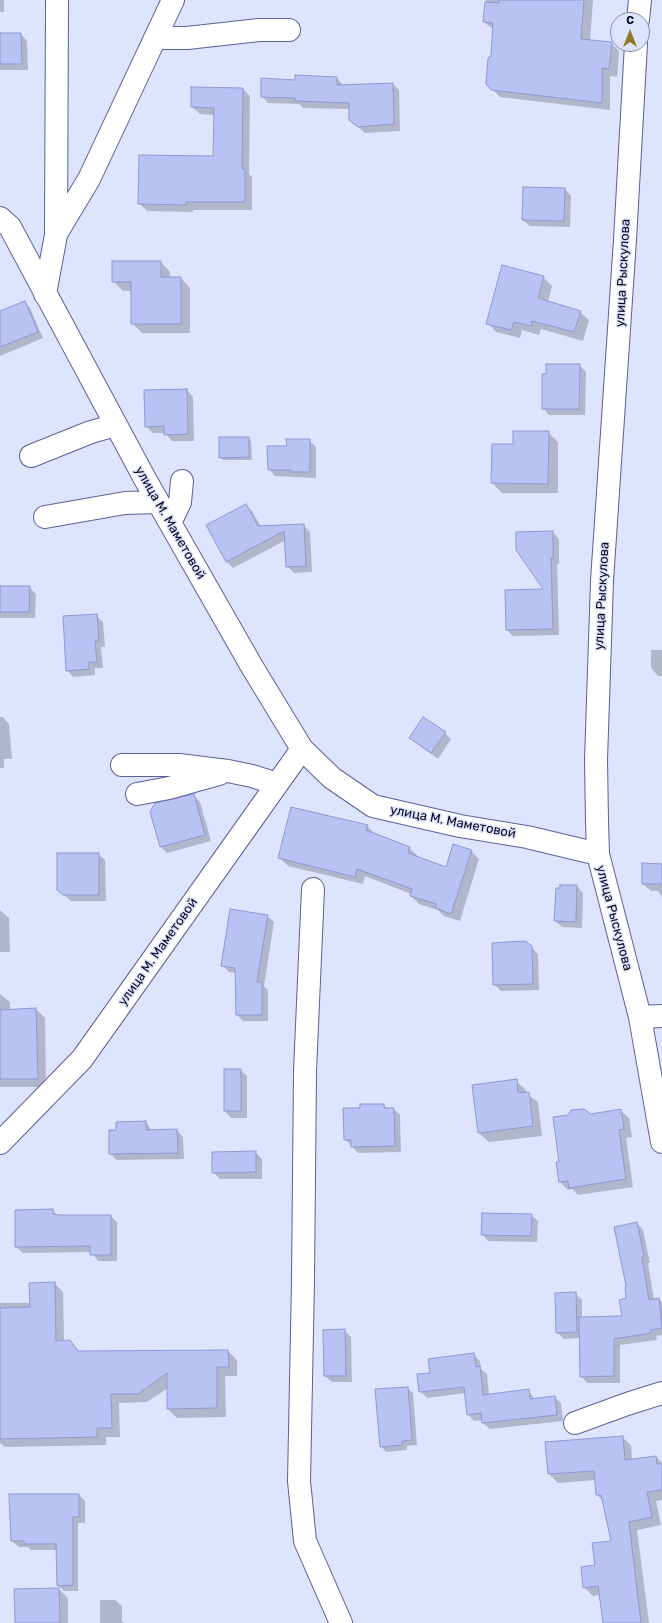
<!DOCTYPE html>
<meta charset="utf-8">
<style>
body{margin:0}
#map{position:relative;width:662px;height:1623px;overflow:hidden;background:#dee4fe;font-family:Rubik,sans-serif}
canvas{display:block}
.north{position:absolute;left:610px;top:12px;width:40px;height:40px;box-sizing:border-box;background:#dee4fe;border:1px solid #888ca4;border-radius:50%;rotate:0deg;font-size:11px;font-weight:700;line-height:16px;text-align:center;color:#07091e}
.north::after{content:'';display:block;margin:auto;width:14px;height:18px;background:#8e7a20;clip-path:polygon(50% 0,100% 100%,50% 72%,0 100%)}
</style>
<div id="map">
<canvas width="662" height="1623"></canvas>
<div class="north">С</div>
</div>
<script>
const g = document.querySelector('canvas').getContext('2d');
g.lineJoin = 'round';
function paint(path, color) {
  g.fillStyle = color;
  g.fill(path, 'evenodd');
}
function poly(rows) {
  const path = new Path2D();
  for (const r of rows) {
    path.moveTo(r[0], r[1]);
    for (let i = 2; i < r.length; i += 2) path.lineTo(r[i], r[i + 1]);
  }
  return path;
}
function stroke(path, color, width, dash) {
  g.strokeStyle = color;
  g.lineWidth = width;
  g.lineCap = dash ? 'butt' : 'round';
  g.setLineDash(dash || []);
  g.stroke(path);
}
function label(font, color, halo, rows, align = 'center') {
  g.font = font + ' Rubik,sans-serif';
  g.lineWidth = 3;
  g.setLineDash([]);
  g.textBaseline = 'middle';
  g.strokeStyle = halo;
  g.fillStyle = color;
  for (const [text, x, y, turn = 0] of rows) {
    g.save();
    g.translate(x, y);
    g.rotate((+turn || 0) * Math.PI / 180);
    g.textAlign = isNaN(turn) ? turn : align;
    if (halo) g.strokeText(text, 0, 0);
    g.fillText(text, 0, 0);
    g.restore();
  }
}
paint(poly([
 [0,0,4,0,4,12,0,12],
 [486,0,593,0,590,41,611,43,619,51,617,77,610,76,610,110,500,97,492,89,494,30,484,22],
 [0,34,21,34,27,41,28,70,0,70],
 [337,78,343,85,393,84,399,90,400,131,365,133,350,120,350,109,303,108,299,104,268,103,262,96],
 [243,89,250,96,249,174,252,177,252,210,193,210,193,212,147,211,139,203,214,157,214,115,200,114,192,107],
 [565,189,571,196,570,227,530,226,523,220],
 [161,262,170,272,170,278,181,278,190,288,190,333,142,333,132,323,132,291,123,291,113,281],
 [543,277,552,286,548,302,580,312,589,320,583,341,541,329,539,335,522,330,520,338,496,332,488,323],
 [25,302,30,308,43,338,0,356,0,312],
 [579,365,586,372,585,415,549,415,543,408],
 [187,390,193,397,194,441,172,441,165,433,153,433,146,426],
 [548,432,558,442,558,493,502,493,492,483,514,445],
 [248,438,251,441,252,460,223,460,220,457],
 [309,440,316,447,316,478,275,476,269,469,288,447],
 [246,505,252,511,261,527,303,525,310,532,312,572,294,573,287,566,286,540,233,568,227,562,207,525],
 [552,532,559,539,559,564,557,564,559,635,513,636,507,630,545,590],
 [0,587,29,587,36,594,35,618,0,618],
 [96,615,103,622,105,647,101,647,103,668,95,668,95,675,73,677,67,670],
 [651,650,662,650,662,676,658,676,651,668],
 [0,717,3,717,9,724,12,759,4,759,4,768,0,768],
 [445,733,451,739,438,759,410,738],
 [194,795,200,802,211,841,167,853,160,846],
 [367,826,376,835,409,848,418,856,417,858,446,869,471,851,479,859,460,921,444,916,438,910,419,904,411,896,411,894,365,876,363,884,288,866,280,858],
 [98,854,105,860,106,901,71,901,58,890],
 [662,865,662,897,658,891,651,891,643,884],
 [577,886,583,893,582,928,562,927,555,921],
 [0,910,9,918,10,952,0,952],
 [267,916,274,922,264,986,268,990,268,1021,243,1021,237,1015,236,973,229,972,222,965],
 [531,947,538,954,539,990,501,991,494,984],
 [0,994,10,1002,10,1010,36,1009,45,1018,46,1087,0,1087],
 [240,1070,247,1076,247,1118,231,1118,225,1111],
 [516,1081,526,1090,526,1093,538,1102,542,1136,489,1142,479,1133],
 [384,1105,387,1109,394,1109,400,1115,401,1152,358,1153,345,1139,361,1109],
 [621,1111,629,1118,632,1137,626,1138,633,1187,578,1195,572,1189,568,1190,560,1182,557,1163,560,1163,591,1115],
 [146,1122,152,1131,177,1130,183,1137,184,1159,117,1160,110,1154,117,1131],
 [255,1152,262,1159,262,1179,220,1179,213,1172],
 [53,1210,57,1215,111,1216,117,1222,117,1261,98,1261,91,1252,23,1253,16,1247],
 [531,1215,538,1221,537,1242,488,1241,482,1234],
 [637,1223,643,1230,650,1263,648,1263,654,1300,659,1299,662,1302,662,1335,656,1336,657,1340,620,1345,620,1383,587,1383,581,1376,580,1338,564,1339,557,1332,575,1293,582,1300,582,1318,623,1317,627,1299],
 [54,1283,63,1292,64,1342,69,1342,80,1352,228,1351,237,1360,237,1376,225,1376,226,1417,177,1418,168,1409,168,1388,147,1402,119,1403,120,1437,106,1437,106,1445,5,1447,0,1443,0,1303,31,1303],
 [344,1330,351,1337,352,1382,332,1382,325,1376],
 [474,1355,480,1361,481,1369,487,1374,489,1395,528,1390,535,1399,554,1397,561,1403,563,1421,490,1429,483,1423,483,1420,474,1421,468,1414,466,1393,427,1398,420,1391,431,1374],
 [407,1388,413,1393,417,1445,407,1446,407,1450,386,1452,381,1446],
 [622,1437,631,1445,632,1460,656,1457,662,1463,662,1500,656,1501,661,1525,637,1530,649,1623,604,1623,600,1595,593,1596,584,1587,612,1542,603,1501,597,1495,596,1480,558,1483,549,1474,546,1443],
 [79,1495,85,1501,85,1523,78,1523,78,1591,64,1591,58,1585,57,1550,31,1550,28,1547,19,1547,12,1541],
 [59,1589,68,1598,68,1623,19,1623],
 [100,1600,115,1600,122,1606,122,1621,124,1623,100,1623]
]), '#0003');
const building = poly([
 [499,0,584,0,581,39,612,42,609,69,602,68,602,103,491,90,486,84,488,58,491,56,493,23,483,22,485,2,499,3,499,0],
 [0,33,21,33,22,64,0,64,0,33],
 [295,75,337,77,337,85,393,83,394,124,358,127,349,120,349,103,295,101,295,98,261,97,261,78,295,80,295,75],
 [191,87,243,88,242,169,245,169,245,202,186,202,186,205,138,204,139,155,213,156,214,108,191,107,191,87],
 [523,187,565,188,564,221,522,220,523,187],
 [112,261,161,261,161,277,181,277,181,324,131,324,131,282,112,282,112,261],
 [502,265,544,276,538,298,581,311,574,332,532,321,531,326,514,322,511,330,486,324,502,265],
 [25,301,38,332,0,347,0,311,25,301],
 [546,364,580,364,579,409,542,409,542,374,546,374,546,364],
 [187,389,188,434,164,435,164,426,145,427,144,390,187,389],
 [513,431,549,431,548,484,491,483,492,444,513,444,513,431],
 [219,437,249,437,249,457,219,458,219,437],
 [286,439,310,439,310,472,291,472,291,470,268,470,267,446,287,446,286,439],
 [246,504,258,526,304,524,306,566,286,567,284,531,226,562,206,525,246,504],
 [553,531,553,558,551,558,553,629,506,630,505,590,543,589,516,550,516,532,553,531],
 [0,586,30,586,29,612,0,612,0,586],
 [97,614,99,641,95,641,97,662,89,662,89,669,66,671,63,616,97,614],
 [423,717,446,732,431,753,409,738,423,717],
 [194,794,205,835,160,847,150,812,155,803,194,794],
 [291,807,368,825,366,830,410,847,408,853,446,867,453,844,472,850,451,914,435,908,436,904,410,896,412,889,357,869,355,877,278,858,291,807],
 [57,853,99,853,99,895,63,895,57,890,57,853],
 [642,863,662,864,662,884,642,884,642,863],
 [560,885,577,885,576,922,554,921,556,888,560,888,560,885],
 [230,909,268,915,257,982,262,982,262,1015,236,1015,235,968,221,966,230,909],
 [525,941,532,946,533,984,493,985,492,943,525,941],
 [36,1008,38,1079,0,1079,0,1010,36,1008],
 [224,1069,241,1069,241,1111,224,1111,224,1069],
 [517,1079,518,1093,529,1092,533,1126,478,1133,472,1085,517,1079],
 [360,1104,384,1104,384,1108,394,1108,395,1146,351,1147,351,1140,344,1140,343,1108,360,1108,360,1104],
 [584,1109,591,1114,621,1109,624,1129,619,1130,626,1179,569,1188,568,1181,559,1182,556,1162,559,1162,553,1117,568,1115,571,1110,584,1109],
 [146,1121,146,1130,177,1129,178,1153,109,1154,109,1130,116,1130,116,1122,146,1121],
 [256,1151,256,1172,212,1173,212,1152,256,1151],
 [53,1209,53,1214,59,1215,111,1215,111,1255,90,1255,90,1246,15,1247,15,1210,53,1209],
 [482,1213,532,1214,531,1236,481,1235,482,1213],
 [637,1222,644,1256,642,1257,649,1300,659,1298,662,1328,651,1330,651,1333,614,1339,614,1376,580,1377,579,1317,622,1316,619,1300,626,1298,625,1287,626,1286,614,1227,637,1222],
 [55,1282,56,1341,70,1340,78,1351,228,1350,229,1367,217,1367,217,1408,167,1409,167,1373,138,1394,111,1394,112,1428,97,1428,97,1437,0,1439,0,1308,30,1307,29,1283,55,1282],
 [576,1292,577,1332,556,1333,555,1293,576,1292],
 [345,1329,346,1376,324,1376,323,1330,345,1329],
 [474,1353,476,1367,480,1366,483,1395,529,1389,530,1399,555,1396,557,1415,482,1423,481,1413,467,1415,464,1387,419,1392,417,1374,430,1373,428,1359,474,1353],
 [408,1387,412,1440,402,1441,402,1445,380,1447,375,1389,408,1387],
 [623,1436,625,1460,656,1456,657,1464,662,1464,662,1490,647,1492,652,1517,629,1522,641,1623,603,1623,598,1586,583,1588,581,1567,595,1565,592,1543,611,1541,601,1495,596,1495,594,1471,548,1474,545,1442,623,1436],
 [9,1494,79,1494,79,1517,73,1517,73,1585,57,1586,56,1544,24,1544,24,1541,11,1541,9,1494],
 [59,1588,60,1623,15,1623,14,1589,59,1588]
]);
paint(building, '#b8c2f3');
stroke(building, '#8d98d4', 1);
const minor = poly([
 [638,20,640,0],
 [155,38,187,38,259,30,289,30],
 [636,44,625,240,602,581,596,760,597,821,598,854,640,1017,662,1142],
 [0,218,10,227,145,479,251,665,302,749,332,778,373,806,460,826,527,837,598,854],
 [56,234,89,179,173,0],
 [45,294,56,235,57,0],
 [31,456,91,432,116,425],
 [45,517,125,503,158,502],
 [170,523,180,502,182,481],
 [122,765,179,765,228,771,252,776,277,784],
 [137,794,169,788,219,774],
 [313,889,305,1071,303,1281,299,1481,305,1541,341,1623],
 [640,1017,662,1016],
 [0,1143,82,1059,302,749],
 [575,1423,627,1404,662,1393]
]);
stroke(minor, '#586199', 24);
stroke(minor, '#fff', 22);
label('13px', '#07091e', '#dee4fe', [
 ["улица Рыскулова",623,273,-87],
 ["улица М. Маметовой",170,523,60],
 ["улица Рыскулова",602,596,-87],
 ["улица М. Маметовой",453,822,11],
 ["улица Рыскулова",614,918,75],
 ["улица М. Маметовой",158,952,-55]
]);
</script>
